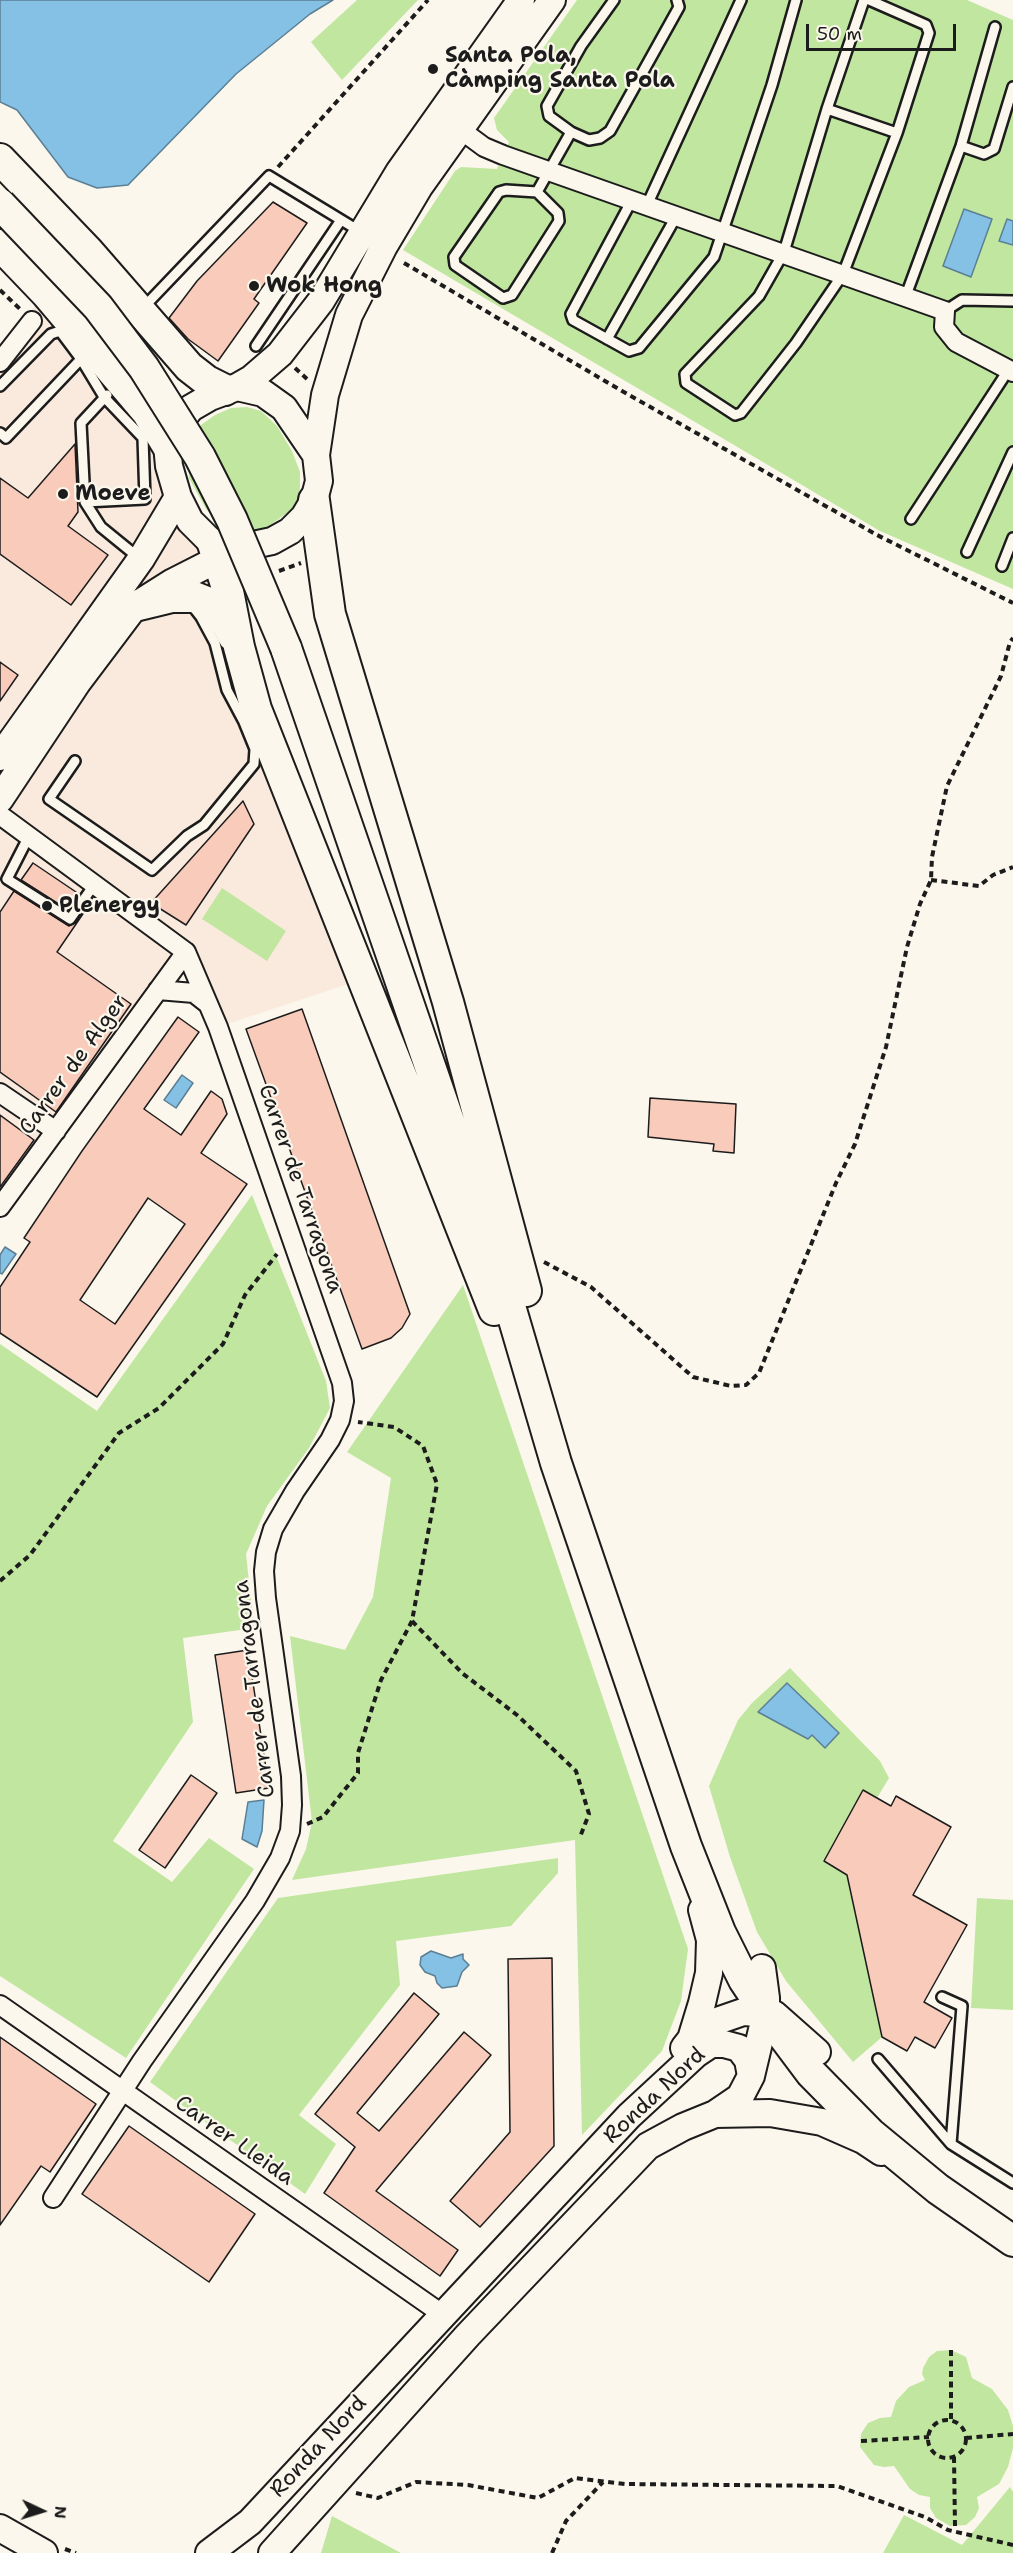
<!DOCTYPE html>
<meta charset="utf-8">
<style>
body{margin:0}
#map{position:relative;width:1013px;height:2553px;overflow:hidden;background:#fbf7ec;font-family:"Shantell Sans",sans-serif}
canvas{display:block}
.north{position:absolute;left:12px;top:2481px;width:60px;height:60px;-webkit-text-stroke:4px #fbf7ec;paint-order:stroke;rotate:94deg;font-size:16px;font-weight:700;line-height:24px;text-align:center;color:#1c1c1c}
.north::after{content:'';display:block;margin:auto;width:21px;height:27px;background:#1c1c1c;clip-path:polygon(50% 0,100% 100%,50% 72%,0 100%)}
.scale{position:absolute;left:806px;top:24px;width:150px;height:27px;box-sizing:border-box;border:3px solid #1c1c1c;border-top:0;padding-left:8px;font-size:18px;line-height:21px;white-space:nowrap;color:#1c1c1c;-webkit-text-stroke:4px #fbf7ec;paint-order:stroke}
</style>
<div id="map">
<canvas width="1013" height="2553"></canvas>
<div class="north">N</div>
<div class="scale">50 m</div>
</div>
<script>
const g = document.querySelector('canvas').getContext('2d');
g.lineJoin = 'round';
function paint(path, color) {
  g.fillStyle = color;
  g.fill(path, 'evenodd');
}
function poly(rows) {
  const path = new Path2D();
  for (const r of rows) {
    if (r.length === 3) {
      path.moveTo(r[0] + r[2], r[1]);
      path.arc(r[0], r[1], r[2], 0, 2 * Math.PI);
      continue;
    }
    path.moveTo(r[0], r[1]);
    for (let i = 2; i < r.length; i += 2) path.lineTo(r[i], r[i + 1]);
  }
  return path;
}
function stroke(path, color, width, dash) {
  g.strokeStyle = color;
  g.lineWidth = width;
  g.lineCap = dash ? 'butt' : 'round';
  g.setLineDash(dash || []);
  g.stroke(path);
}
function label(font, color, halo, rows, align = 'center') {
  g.font = font + ' "Shantell Sans",sans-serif';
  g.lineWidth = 4.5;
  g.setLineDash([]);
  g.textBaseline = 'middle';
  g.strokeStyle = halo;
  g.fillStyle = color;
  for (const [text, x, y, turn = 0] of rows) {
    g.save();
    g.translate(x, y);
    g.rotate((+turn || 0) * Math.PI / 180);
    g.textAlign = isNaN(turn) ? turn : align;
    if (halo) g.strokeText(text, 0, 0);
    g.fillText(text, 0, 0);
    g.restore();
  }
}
paint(poly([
 [46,293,124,385,190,521,363,979,218,1027,186,952,0,1207,0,347]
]), '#faeadd');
paint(poly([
 [357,0,418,0,342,80,311,42],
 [577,0,967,0,1013,20,1013,589,880,531,403,250,455,171,461,167,497,169,509,142,497,130,494,118],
 [247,407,261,411,277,426,292,451,300,472,300,486,299,498,294,508,266,528,247,534,218,522,206,509,189,478,188,458,192,438,201,425,215,415,231,408],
 [222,888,286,931,267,961,202,919],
 [252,1195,326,1381,330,1408,309,1448,267,1506,246,1554,254,1628,183,1638,193,1722,113,1841,172,1882,209,1838,254,1869,126,2058,0,1976,0,1344,97,1411],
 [463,1285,688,1949,681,2001,662,2051,582,2135,575,1840,292,1880,306,1849,312,1822,290,1636,345,1650,373,1597,391,1478,347,1452],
 [790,1668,880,1761,889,1778,877,1798,863,1791,824,1861,847,1875,882,2037,853,2062,786,1981,757,1932,730,1857,709,1786,738,1720,752,1703],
 [558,1858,558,1873,511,1926,396,1941,400,1985,299,2115,336,2144,305,2194,150,2082,278,1898],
 [977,1898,1013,1900,1013,2010,971,2008],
 [951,2350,966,2357,972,2378,992,2389,1008,2410,1013,2426,1013,2448,1008,2467,999,2484,977,2497,979,2508,975,2517,966,2525,950,2526,936,2518,930,2508,930,2497,919,2495,910,2489,894,2466,884,2467,874,2465,860,2447,861,2434,868,2423,880,2418,891,2417,896,2401,909,2387,925,2380,922,2374,923,2368,929,2357,937,2351],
 [1010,2487,1013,2492,1013,2553,883,2553,904,2515,962,2545],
 [332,2516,401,2553,321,2553]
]), '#c1e6a0');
const water = poly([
 [0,0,333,0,310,14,236,74,128,185,97,188,68,177,17,110,0,102,0,0],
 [964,209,992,219,971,277,943,266,964,209],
 [1007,219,1013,221,1013,245,999,241,1007,219],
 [182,1075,193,1083,176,1108,164,1100,182,1075],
 [5,1247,16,1254,2,1274,0,1273,0,1255,5,1247],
 [787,1683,839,1733,825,1748,812,1735,808,1739,758,1712,787,1683],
 [264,1800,262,1831,257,1847,242,1839,248,1802,264,1800],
 [431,1951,451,1958,463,1954,463,1959,469,1965,462,1972,457,1986,442,1988,437,1983,435,1976,425,1972,420,1965,421,1957,431,1951]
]);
paint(water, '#85c1e4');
stroke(water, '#5b7f94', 1.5);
const building = poly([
 [273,202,307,223,254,299,259,303,218,361,188,339,169,318,197,281,273,202],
 [75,444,78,512,68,526,108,555,71,605,0,554,0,478,28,498,75,444],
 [0,662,18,675,0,701,0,662],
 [243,801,254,824,186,925,151,903,243,801],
 [33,863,79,894,68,910,21,880,33,863],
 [14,891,69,926,75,923,91,902,57,952,131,1004,56,1112,0,1072,0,912,14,891],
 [302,1009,410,1314,402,1328,391,1338,362,1349,246,1029,302,1009],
 [178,1017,199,1032,144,1109,181,1135,211,1091,222,1099,227,1114,201,1153,247,1184,97,1397,0,1333,0,1287,30,1242,24,1238,82,1151,178,1017],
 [148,1198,185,1224,115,1324,80,1300,148,1198],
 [650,1098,736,1104,734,1153,713,1151,714,1144,648,1137,650,1098],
 [0,1115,34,1140,0,1187,0,1115],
 [248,1650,269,1788,236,1793,215,1655,248,1650],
 [191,1775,217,1793,165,1868,139,1850,191,1775],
 [863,1790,891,1806,896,1796,951,1827,913,1895,967,1925,924,2002,952,2018,935,2048,915,2037,907,2051,882,2037,847,1875,824,1861,863,1790],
 [552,1958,554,2146,480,2227,450,2201,510,2132,508,1959,552,1958],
 [414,1993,439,2014,357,2113,379,2131,464,2032,491,2055,376,2191,458,2250,440,2276,324,2193,355,2147,315,2114,414,1993],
 [0,2037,96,2104,50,2172,41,2166,0,2225,0,2037],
 [129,2126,255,2214,209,2282,82,2194,129,2126]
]);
paint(building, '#f8cbbb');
stroke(building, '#1c1c1c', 1.5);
const service = poly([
 [864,0,827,109,784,252,759,296,685,374,686,383,735,415,741,413,796,343,843,274,897,133,929,33,926,25,869,0],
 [827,109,897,133],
 [571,132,549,116,547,106,581,46,614,0],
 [961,146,984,154,994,149,1013,87],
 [537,192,558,213,559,221,512,295,503,298,455,265,454,257,499,192,506,190,537,192,571,132,589,140,600,138,610,131,679,7,677,0],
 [632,200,571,314,573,320,629,351,639,348,714,257,772,85,796,0],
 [647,205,741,0],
 [905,298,961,146,995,27],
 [142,309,269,176,361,232],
 [945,311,962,300,1013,301],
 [607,339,677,215],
 [256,346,341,220],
 [0,386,51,334,60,331,81,359,104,397,143,438,145,499,85,502],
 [107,395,81,423,85,502,101,527,139,558],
 [0,433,6,438,81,359],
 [911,519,1009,369],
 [967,552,1013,452],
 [1002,566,1013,538],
 [75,761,49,799,152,870,187,836,204,825,254,764,255,749,244,722,227,690,215,643,201,617,194,608],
 [29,836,7,879,70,919,94,885],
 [942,1997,962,2006,951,2144],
 [878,2059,951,2144,1013,2183]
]);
const minor = poly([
 [461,130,484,147,503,155,945,311,944,327,956,342,1013,372],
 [0,362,32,321],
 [0,815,186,952],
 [158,990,194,993,208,1004],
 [0,1093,56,1131],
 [0,1207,186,952],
 [0,2005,442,2314],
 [53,2198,142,2061,255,1901,280,1858,290,1831,292,1805,291,1776,266,1598,264,1571,266,1552,273,1529,295,1491,330,1440,340,1420,344,1401,342,1383,218,1027,186,952]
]);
const secondary = poly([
 [237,387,263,393,284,408,316,455,319,481,314,500,304,517,290,531,272,541,239,548,213,544,190,521,178,497,169,466,167,445,177,425,191,408,210,397,237,387],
 [237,387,251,379,280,354,321,301,399,172,521,0],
 [316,455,325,395,349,315,384,246,419,187,552,0],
 [0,757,141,559,178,497],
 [0,799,77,683,135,606,173,582,234,551],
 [691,2039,702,2003,709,1973,710,1940,702,1910],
 [684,2048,691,2039,717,2021,743,2012,774,2014,817,2052],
 [715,2114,770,2113,822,2122,863,2140,881,2152],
 [0,2528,44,2553],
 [209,2553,250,2522,629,2116,696,2054,711,2044,724,2044,739,2048,748,2060,751,2076],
 [272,2553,468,2335,648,2146,683,2127,715,2114,740,2097,751,2076,766,2013,766,1998,762,1968]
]);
const trunk = poly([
 [0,159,88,251,189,367,207,381,225,390],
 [0,245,46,293,147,412,167,445],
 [314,500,330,614,448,1002,526,1291],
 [213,544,228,591,239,647,256,709,494,1310],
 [135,606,172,597,194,597,209,603,226,623,233,636],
 [286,648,495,1255,556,1463,686,1846,720,1932,744,1980,766,2013,811,2073,870,2133,938,2189,1013,2241]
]);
stroke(service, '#1c1c1c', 14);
stroke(minor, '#1c1c1c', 22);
stroke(secondary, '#1c1c1c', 30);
stroke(trunk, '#1c1c1c', 34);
stroke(poly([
 [278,167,428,0],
 [404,263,622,391,877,535,1013,603],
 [0,290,20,309],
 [295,368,307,379],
 [279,571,301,563],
 [931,880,979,886,993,875,1013,867],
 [544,1262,591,1287,693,1377,731,1386,746,1385,759,1373,836,1183,855,1144,886,1047,907,947,920,904,931,880,932,857,947,786,1001,676,1010,642,1013,638],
 [0,1581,30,1555,119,1433,159,1408,223,1344,245,1295,277,1254],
 [412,1621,462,1673,517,1715,576,1771,589,1814,580,1837],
 [307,1824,323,1817,358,1773,358,1753,381,1680,412,1621,437,1484,423,1446,394,1427,358,1422],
 [951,2350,951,2421],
 [947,2439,19],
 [966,2438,1013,2434],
 [861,2441,929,2437],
 [954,2457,955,2526],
 [356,2493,378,2498,416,2482,468,2485,538,2498,575,2478,625,2484,837,2486,925,2517,948,2530,1013,2545],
 [65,2549,76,2553],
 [552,2553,566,2521,603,2482]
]), '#1c1c1c', 4, [6, 4.5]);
stroke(service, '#fbf7ec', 9);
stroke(minor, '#fbf7ec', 18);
stroke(secondary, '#fbf7ec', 26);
stroke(trunk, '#fbf7ec', 30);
const trunkBridge = poly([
 [0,204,98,307,144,368,200,457,232,520,286,648]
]);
stroke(trunkBridge, '#1c1c1c', 34, []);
stroke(trunkBridge, '#fbf7ec', 30);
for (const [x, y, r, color] of [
 [433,69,6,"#1c1c1c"],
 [254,286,6,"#1c1c1c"],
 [63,494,6,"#1c1c1c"],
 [47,906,6,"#1c1c1c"]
]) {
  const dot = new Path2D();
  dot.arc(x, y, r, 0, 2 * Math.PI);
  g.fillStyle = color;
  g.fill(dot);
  stroke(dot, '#fbf7ec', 2);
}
label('bold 22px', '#1c1c1c', '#fbf7ec', [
 ["Santa Pola,",445,56],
 ["Càmping Santa Pola",445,81],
 ["Wok Hong",266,286],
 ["Moeve",75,494],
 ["Plenergy",59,906]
], 'left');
label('22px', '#1c1c1c', '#fbf7ec', [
 ["Carrer de Alger",74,1065,-54],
 ["Carrer de Tarragona",300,1189,71],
 ["Carrer de Tarragona",255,1689,-97],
 ["Ronda Nord",655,2096,-43],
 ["Carrer Lleida",234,2141,35],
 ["Ronda Nord",319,2447,-47]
]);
</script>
